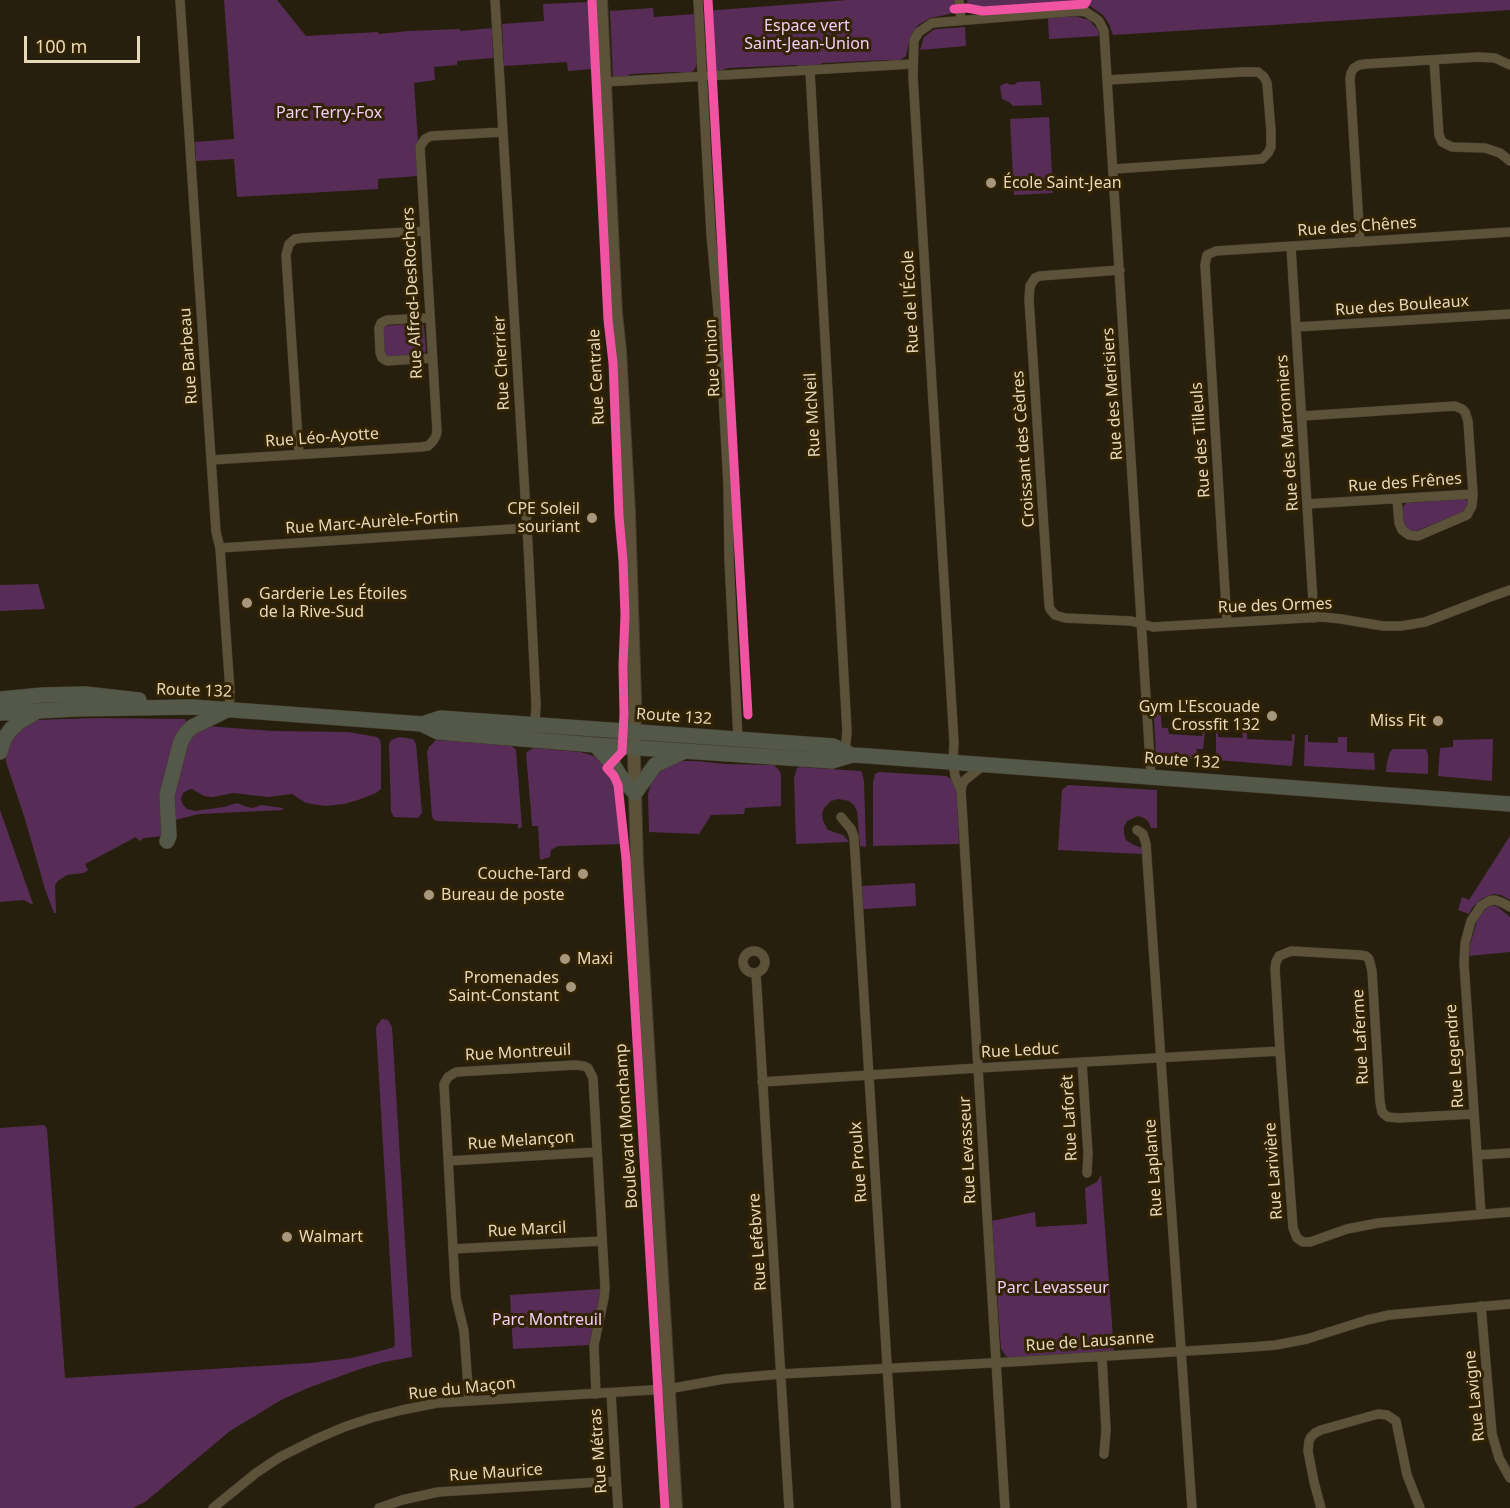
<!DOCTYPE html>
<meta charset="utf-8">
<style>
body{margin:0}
#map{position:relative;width:1510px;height:1508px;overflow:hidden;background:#271f0d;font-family:"Noto Sans",sans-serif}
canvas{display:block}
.scale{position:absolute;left:24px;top:36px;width:116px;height:27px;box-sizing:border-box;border:3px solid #e9d9bb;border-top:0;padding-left:8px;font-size:18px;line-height:21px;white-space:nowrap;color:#e9d9bb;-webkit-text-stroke:4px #322302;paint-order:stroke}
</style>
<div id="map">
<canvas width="1510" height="1508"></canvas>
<div class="scale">100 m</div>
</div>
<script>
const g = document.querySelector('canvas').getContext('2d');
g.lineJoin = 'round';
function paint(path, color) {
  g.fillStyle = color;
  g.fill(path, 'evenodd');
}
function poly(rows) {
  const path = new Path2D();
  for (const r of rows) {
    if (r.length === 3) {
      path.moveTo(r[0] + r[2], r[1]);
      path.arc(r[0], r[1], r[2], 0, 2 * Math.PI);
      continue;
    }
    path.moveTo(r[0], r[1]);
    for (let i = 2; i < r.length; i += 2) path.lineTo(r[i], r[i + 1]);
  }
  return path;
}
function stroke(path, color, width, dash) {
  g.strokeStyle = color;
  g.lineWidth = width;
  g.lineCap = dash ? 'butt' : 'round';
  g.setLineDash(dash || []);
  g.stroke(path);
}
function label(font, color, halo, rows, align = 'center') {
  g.font = font + ' "Noto Sans",sans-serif';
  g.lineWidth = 6;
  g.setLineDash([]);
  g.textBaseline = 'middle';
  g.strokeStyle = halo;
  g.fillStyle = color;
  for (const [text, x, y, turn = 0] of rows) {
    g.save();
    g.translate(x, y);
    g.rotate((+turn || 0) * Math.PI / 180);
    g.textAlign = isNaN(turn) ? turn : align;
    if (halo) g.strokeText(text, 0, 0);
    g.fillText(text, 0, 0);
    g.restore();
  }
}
paint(poly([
 [224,0,277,0,306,36,378,32,379,34,409,31,459,29,461,31,492,28,493,58,457,61,457,65,434,67,435,80,414,83,418,141,417,144,417,176,378,179,378,189,237,197,234,159,196,161,195,142,234,139],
 [848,0,954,0,954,4,953,10,950,14,930,18,918,25,910,37,906,56,899,61,887,60,823,63,815,67,801,67,796,65,728,68,717,72,710,70,707,66,705,52,707,45,705,11],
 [967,0,1510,0,1510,10,1113,35,1109,24,1103,15,1083,1,985,9,968,6],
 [589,2,592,69,568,71,567,62,504,66,502,24,544,21,543,4],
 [653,8,654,17,695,14,697,64,694,70,689,74,677,72,631,74,624,78,613,78,610,11],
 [1075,16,1089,20,1098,30,1099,36,1049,39,1048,18],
 [965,27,966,46,920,50,924,37,933,30,936,29],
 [1040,81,1042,105,1013,106,1009,102,1002,99,1000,86,1006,83,1012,85,1016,84,1017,82],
 [1049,117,1053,193,1014,195,1010,119],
 [421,323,424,326,426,350,424,354,388,357,386,355,384,351,383,329,385,326],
 [1463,499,1467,500,1468,503,1467,509,1463,512,1416,531,1411,531,1404,526,1402,508,1406,503],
 [38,584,45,609,0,611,0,585],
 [1153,703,1163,703,1164,704,1160,705,1162,728,1168,728,1169,734,1202,736,1203,731,1205,731,1203,749,1196,749,1200,758,1199,760,1156,755],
 [95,718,185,719,188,726,164,836,144,838,139,841,136,837,85,864,88,870,84,873,67,875,58,881,55,885,56,913,54,913,45,889,25,819,6,762,5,754,9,738,34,720],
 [206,726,273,731,348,732,377,737,380,740,381,746,381,789,376,793,358,800,344,804,325,806,306,803,292,794,268,797,233,793,213,797,204,796,192,789,188,790,183,793,181,799,183,805,187,809,195,811,224,807,237,803,247,807,253,808,261,805,283,808,283,810,199,814,171,821,171,804,188,738],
 [1218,731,1218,737,1243,738,1242,732,1247,732,1247,739,1292,741,1292,734,1295,735,1292,766,1216,760,1216,732],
 [1305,735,1308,735,1308,742,1338,743,1338,737,1347,737,1347,752,1374,753,1375,770,1304,766],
 [399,737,413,739,416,744,422,813,418,818,394,817,391,812,389,744,391,740],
 [1493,739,1492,781,1438,776,1440,748,1453,747,1453,740],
 [436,740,510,745,513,747,516,750,522,827,518,829,518,824,437,821,433,819,432,816,427,752,429,747],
 [535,748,580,752,591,755,598,758,607,765,605,767,613,777,618,791,623,844,558,846,551,850,550,857,540,860,538,826,532,826,532,824,526,753,531,749],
 [1393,749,1426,749,1428,755,1428,774,1386,772,1387,762,1390,752],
 [680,761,696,761,725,764,774,765,778,769,781,774,781,806,745,808,744,814,711,815,699,834,649,832,648,795,652,778,656,771],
 [800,767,860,771,862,772,864,782,866,847,860,846,857,811,854,805,849,801,838,799,831,801,824,808,822,814,823,821,828,830,843,835,849,842,796,844,794,778,797,768],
 [879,772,946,776,954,781,956,784,959,844,873,846,873,783,875,774],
 [1068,785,1157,790,1157,828,1151,828,1148,821,1144,818,1138,816,1127,821,1124,827,1124,834,1126,840,1134,845,1142,848,1143,854,1058,850,1062,790],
 [0,810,33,904,31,904,24,900,0,902],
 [1510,836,1510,900,1501,895,1494,894,1483,898,1479,901,1472,908,1469,914,1458,910,1462,897,1469,900],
 [915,883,916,906,863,909,862,886],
 [1490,906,1495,906,1499,908,1510,917,1510,952,1469,956,1470,945,1477,921,1481,913],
 [382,1019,388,1020,392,1027,412,1357,384,1362,360,1369,308,1388,281,1400,230,1431,145,1502,133,1508,0,1508,0,1128,43,1125,45,1126,47,1129,65,1378,310,1363,352,1358,384,1350,394,1347,395,1344,376,1029,377,1025],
 [1101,1175,1114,1351,1010,1358,1006,1356,1001,1349,992,1221,1035,1212,1036,1227,1087,1224,1085,1188,1097,1182],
 [601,1289,589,1345,513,1349,510,1295]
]), '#572d58');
const minor = poly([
 [180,0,216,532,220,548,230,691,229,710],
 [495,0,528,544,536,704,535,725],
 [698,0,711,234,719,322,728,485,729,559,738,739],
 [959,0,961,20],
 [1434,60,1439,135,1442,142,1452,147,1485,148,1500,153,1510,161],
 [810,71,847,731,845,754],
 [1108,80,1242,72,1258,72,1264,77,1267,83,1271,131,1271,147,1268,153,1262,159,1114,169],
 [605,82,912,64],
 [1360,242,1350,79,1351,73,1354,68,1359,65,1365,64,1478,57,1495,58,1510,65],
 [1291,247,1314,618],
 [1120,270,1040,276,1035,278,1030,286,1029,299,1049,605,1050,609,1055,615,1065,618,1131,621,1153,627,1322,617,1341,619,1383,626,1401,626,1425,622,1490,597,1510,590],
 [429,318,387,320,381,323,379,328,380,352,382,358,387,361,432,358],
 [1296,327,1510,314],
 [1302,416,1455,406,1462,409,1465,412,1468,421,1473,494,1307,504],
 [299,454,286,255,289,244,295,239,302,238,425,231],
 [211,460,421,447,428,446,433,441,436,436,437,431,420,147,425,139,431,136,503,132],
 [1397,499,1399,523,1402,530,1409,535,1418,536,1467,515,1472,506,1473,494],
 [220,548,527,528],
 [1227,623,1205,265,1207,255,1216,251,1510,232],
 [961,790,962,785,965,780,984,765],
 [841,817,851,829,854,837,896,1508],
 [1137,830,1143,834,1146,844,1192,1508],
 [754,962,11],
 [756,973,789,1508],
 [1082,1062,1088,1153,1087,1173],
 [762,1082,978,1068,1280,1051],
 [1474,1114,1399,1118,1388,1117,1385,1115,1382,1112,1380,1102,1372,971,1369,959,1366,956,1360,955,1291,951,1279,956,1276,962,1275,968,1280,1051,1293,1228,1297,1238,1303,1242,1310,1242,1347,1229,1378,1223,1510,1212],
 [1477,1155,1510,1153],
 [448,1161,597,1152],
 [1481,1214,1464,963,1465,943,1471,921,1481,906,1489,901,1495,900,1503,903,1510,907],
 [453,1249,602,1241],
 [1481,1306,1492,1434,1499,1458,1510,1478],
 [1102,1357,1106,1430,1104,1454],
 [611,1393,618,1508],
 [469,1401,464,1331,456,1298,455,1285,444,1084,448,1077,456,1072,575,1065,584,1066,588,1068,593,1078,605,1288,604,1298,594,1345,596,1394],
 [213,1508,256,1473,280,1457,316,1439,344,1427,371,1418,402,1410,437,1403,668,1389,724,1379,781,1374,1010,1362,1252,1347,1276,1345,1307,1339,1367,1320,1389,1315,1510,1304],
 [379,1508,402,1500,438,1492,616,1481],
 [1005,1508,961,790,955,776,953,762,954,742,913,77,914,40,919,32,932,23,1078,11,1086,12,1095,18,1099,21,1104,31,1151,777],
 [1321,1508,1314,1482,1308,1451,1309,1441,1311,1437,1315,1433,1321,1430,1378,1414,1387,1415,1396,1421,1407,1475,1420,1508]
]);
const tertiary = poly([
 [601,0,616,313,620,350,629,512,635,699,634,758,637,863,676,1508]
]);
const trunk = poly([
 [0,699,43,695,85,694,139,700],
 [0,713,75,709,193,707,422,724,438,732,595,745,832,761,852,755],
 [422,724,440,718,709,737,833,746,852,755,869,756,1510,804],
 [595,745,612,763,620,776,635,793,655,765,683,752],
 [0,752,4,739,11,729,19,722,36,712],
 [167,841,169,836,167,795,181,741,186,733,192,727,227,710]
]);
stroke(minor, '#433c2d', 10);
stroke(tertiary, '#433c2d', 14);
stroke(trunk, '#433c2d', 16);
stroke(minor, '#5c523a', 9);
stroke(tertiary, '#5c523a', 12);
stroke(trunk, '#545848', 15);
stroke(poly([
 [592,0,608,320,613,363,619,516,623,561,625,615,623,665,624,715,622,752,607,768,614,776,618,785,626,859,665,1508],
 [708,0,748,715],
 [954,9,967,8,983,11,1085,4,1087,0]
]), '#f153a3', 9);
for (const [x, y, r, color] of [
 [991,183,6,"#a5987e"],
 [592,518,6,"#a5987e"],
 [247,603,6,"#a5987e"],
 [1272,716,6,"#a5987e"],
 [1438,721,6,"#a5987e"],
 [583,874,6,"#a5987e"],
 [429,895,6,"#a5987e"],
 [565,959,6,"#a5987e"],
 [571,987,6,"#a5987e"],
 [287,1237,6,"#a5987e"]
]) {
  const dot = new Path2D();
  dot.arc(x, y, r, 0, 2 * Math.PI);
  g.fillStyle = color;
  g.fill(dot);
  stroke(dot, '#322302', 2);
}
label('16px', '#f5cdf9', '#322302', [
 ["Espace vert",807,26],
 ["Saint-Jean-Union",807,44],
 ["Parc Terry-Fox",329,113],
 ["Parc Levasseur",1053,1288],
 ["Parc Montreuil",547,1320]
]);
label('16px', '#e9d9bb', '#322302', [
 ["École Saint-Jean",1003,183],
 ["CPE Soleil",580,509,"right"],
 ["souriant",580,527,"right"],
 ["Garderie Les Étoiles",259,594],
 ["de la Rive-Sud",259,612],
 ["Gym L'Escouade",1260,707,"right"],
 ["Crossfit 132",1260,725,"right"],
 ["Miss Fit",1426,721,"right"],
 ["Couche-Tard",571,874,"right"],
 ["Bureau de poste",441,895],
 ["Maxi",577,959],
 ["Promenades",559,978,"right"],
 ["Saint-Constant",559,996,"right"],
 ["Walmart",299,1237]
], 'left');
label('16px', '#e9d9bb', '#322302', [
 ["Rue des Chênes",1357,227,-4],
 ["Rue Alfred-DesRochers",413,293,-93],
 ["Rue de l'École",911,302,-93],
 ["Rue des Bouleaux",1402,306,-4],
 ["Rue Barbeau",189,356,-94],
 ["Rue Union",713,358,-93],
 ["Rue Cherrier",502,363,-93],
 ["Rue Centrale",597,377,-93],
 ["Rue des Merisiers",1113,394,-94],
 ["Rue McNeil",813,415,-93],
 ["Rue des Marronniers",1288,433,-94],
 ["Rue Léo-Ayotte",322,438,-4],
 ["Rue des Tilleuls",1201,440,-94],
 ["Croissant des Cèdres",1024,449,-94],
 ["Rue des Frênes",1405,483,-4],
 ["Rue Marc-Aurèle-Fortin",372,523,-4],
 ["Rue des Ormes",1275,606,-2],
 ["Route 132",194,691,2],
 ["Route 132",674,717,4],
 ["Route 132",1182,761,4],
 ["Rue Laferme",1361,1037,-93],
 ["Rue Leduc",1020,1051,-3],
 ["Rue Montreuil",518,1053,-3],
 ["Rue Legendre",1455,1056,-94],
 ["Rue Laforêt",1070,1118,-93],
 ["Boulevard Monchamp",627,1126,-94],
 ["Rue Melançon",521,1141,-4],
 ["Rue Levasseur",968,1150,-93],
 ["Rue Proulx",859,1162,-94],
 ["Rue Laplante",1154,1168,-94],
 ["Rue Larivière",1274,1171,-94],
 ["Rue Marcil",527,1230,-3],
 ["Rue Lefebvre",758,1242,-94],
 ["Rue de Lausanne",1090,1342,-4],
 ["Rue du Maçon",462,1389,-6],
 ["Rue Lavigne",1475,1396,-96],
 ["Rue Métras",599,1451,-94],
 ["Rue Maurice",496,1473,-4]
]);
</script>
